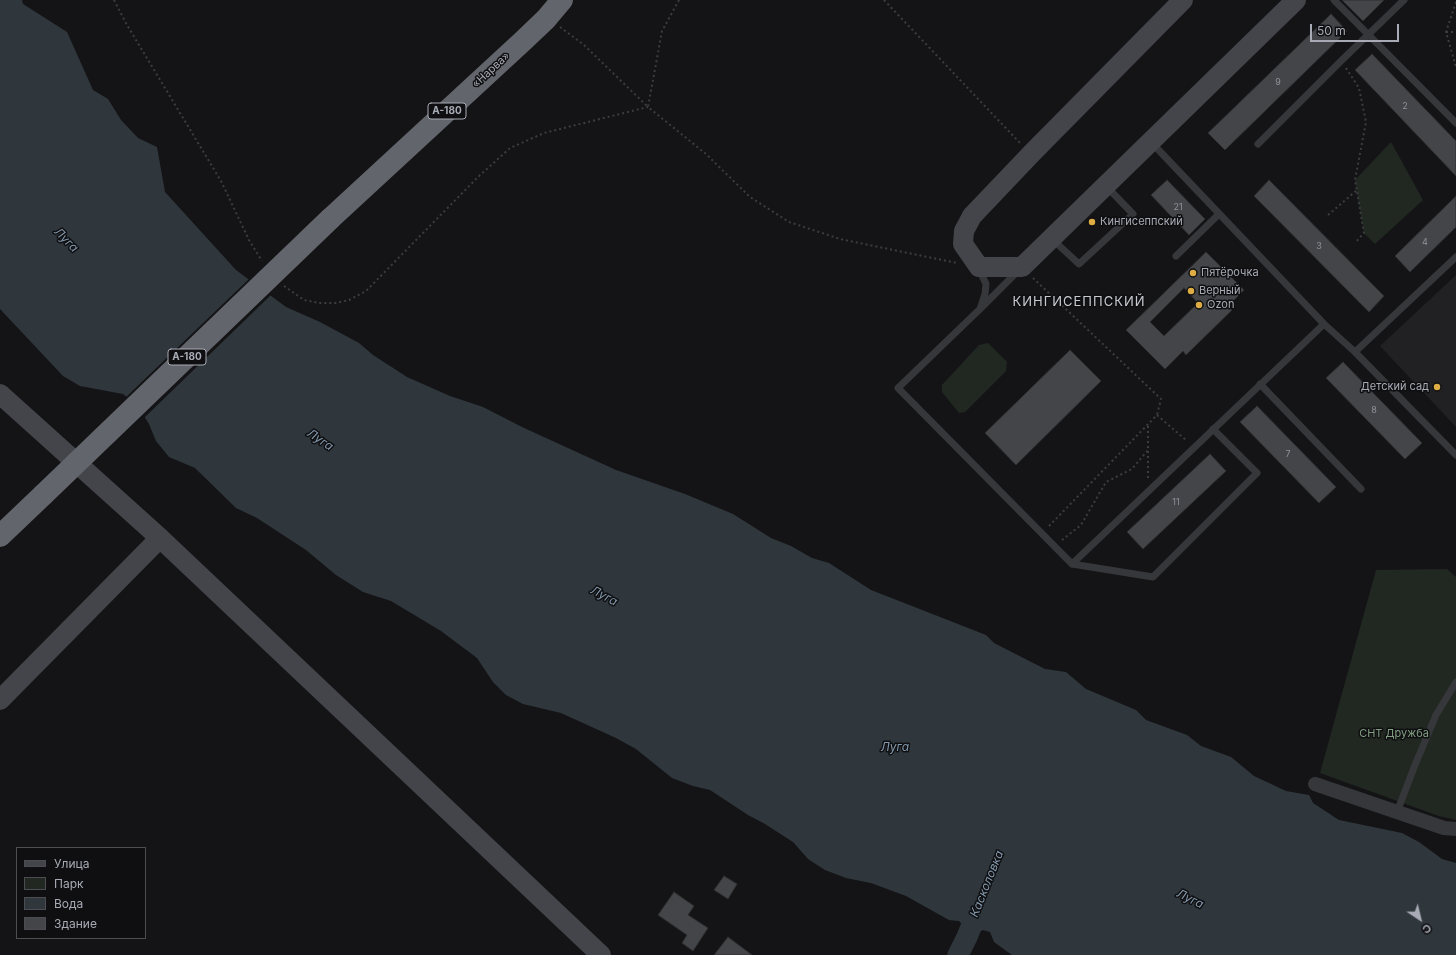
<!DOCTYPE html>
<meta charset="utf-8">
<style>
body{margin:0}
#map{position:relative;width:1456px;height:955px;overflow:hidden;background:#141416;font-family:Inter,sans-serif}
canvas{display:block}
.legend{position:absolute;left:16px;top:847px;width:130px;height:92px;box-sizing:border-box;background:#0f0f11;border:1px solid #4c4d53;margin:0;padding:5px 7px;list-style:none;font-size:12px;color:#a8abb5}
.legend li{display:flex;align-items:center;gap:8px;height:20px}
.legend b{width:20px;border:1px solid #4c4d53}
.north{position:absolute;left:1400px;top:899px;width:40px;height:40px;-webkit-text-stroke:3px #0f0f11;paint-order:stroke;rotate:145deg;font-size:11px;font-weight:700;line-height:16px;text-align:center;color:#a8abb5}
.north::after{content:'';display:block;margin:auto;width:14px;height:18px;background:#a8abb5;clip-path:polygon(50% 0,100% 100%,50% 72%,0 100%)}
.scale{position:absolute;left:1310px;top:24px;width:89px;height:18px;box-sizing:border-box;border:2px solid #a8abb5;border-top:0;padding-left:5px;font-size:12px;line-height:14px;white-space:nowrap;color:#a8abb5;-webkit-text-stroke:3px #0f0f11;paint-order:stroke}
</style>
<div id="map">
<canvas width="1456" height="955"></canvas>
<ul class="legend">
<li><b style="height:5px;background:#44454a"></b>Улица</li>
<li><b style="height:11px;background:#212822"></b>Парк</li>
<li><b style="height:11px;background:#2f373d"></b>Вода</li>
<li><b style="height:11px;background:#444549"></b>Здание</li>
</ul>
<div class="north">С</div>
<div class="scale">50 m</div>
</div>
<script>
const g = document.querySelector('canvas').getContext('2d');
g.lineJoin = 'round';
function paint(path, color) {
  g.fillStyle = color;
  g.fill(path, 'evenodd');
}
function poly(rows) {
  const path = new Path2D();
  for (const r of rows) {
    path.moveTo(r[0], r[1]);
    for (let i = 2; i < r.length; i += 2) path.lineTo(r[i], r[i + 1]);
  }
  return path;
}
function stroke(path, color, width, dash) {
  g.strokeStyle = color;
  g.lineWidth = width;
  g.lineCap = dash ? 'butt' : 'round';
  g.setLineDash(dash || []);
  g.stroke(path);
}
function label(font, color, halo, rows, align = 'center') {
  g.font = font + ' Inter,sans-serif';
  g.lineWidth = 3;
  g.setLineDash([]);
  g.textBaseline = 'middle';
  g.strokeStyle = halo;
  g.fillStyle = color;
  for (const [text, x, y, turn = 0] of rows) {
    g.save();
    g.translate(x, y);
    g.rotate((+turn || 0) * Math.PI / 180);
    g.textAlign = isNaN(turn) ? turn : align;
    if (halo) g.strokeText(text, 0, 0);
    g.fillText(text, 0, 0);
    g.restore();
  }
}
paint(poly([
 [1456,275,1456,427,1380,346]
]), '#212123');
paint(poly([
 [1391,142,1423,200,1375,244,1364,233,1355,180],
 [988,343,1007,362,1006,371,965,412,959,413,942,392,942,385,979,345],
 [1447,569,1456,577,1456,820,1439,816,1320,773,1376,570]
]), '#212822');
paint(poly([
 [0,0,22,0,23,4,67,32,93,90,108,99,121,120,138,138,157,147,165,192,236,270,286,307,320,322,359,343,373,355,407,377,450,396,483,407,522,427,616,470,685,494,733,514,771,538,791,546,812,558,829,563,871,590,986,635,994,643,1045,669,1066,672,1086,689,1136,710,1146,720,1187,735,1201,746,1231,757,1254,776,1286,791,1309,795,1313,803,1339,820,1402,833,1419,842,1442,859,1456,863,1456,955,1012,955,994,942,990,932,983,930,967,937,964,926,959,921,949,920,906,896,871,883,846,878,825,870,808,859,793,842,765,824,748,815,710,790,693,786,672,778,636,749,616,738,561,713,523,704,506,695,493,682,477,658,441,631,391,601,363,592,336,575,306,550,257,518,236,508,195,468,169,457,156,441,149,424,137,405,123,394,80,386,63,376,0,309]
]), '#2f373d');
paint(poly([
 [250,278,272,294,144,418,136,406,125,398]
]), '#141416');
stroke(poly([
 [958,955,967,937,977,912]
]), '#2f373d', 21);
const building = poly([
 [1342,0,1384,0,1363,21,1342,0],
 [1331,14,1347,31,1225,150,1208,133,1331,14],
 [1372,54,1456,141,1456,176,1355,70,1372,54],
 [1167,180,1205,219,1189,235,1151,195,1167,180],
 [1269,180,1384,296,1369,312,1254,196,1269,180],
 [1456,196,1456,227,1410,272,1395,256,1456,196],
 [1206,252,1244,290,1228,306,1232,310,1186,355,1183,351,1165,369,1126,330,1206,252],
 [1184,288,1198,303,1164,336,1150,322,1184,288],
 [1070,350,1101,381,1016,465,985,433,1070,350],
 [1343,362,1422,443,1405,459,1326,378,1343,362],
 [1257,406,1336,487,1319,503,1240,422,1257,406],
 [1210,454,1226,471,1143,549,1127,532,1210,454],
 [724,876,737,884,728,899,714,890,724,876],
 [674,892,694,906,688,915,708,928,693,951,682,943,687,935,658,915,674,892],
 [728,937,752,955,714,955,728,937]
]);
paint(building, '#444549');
stroke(building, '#2f2f32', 1);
stroke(poly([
 [114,0,127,25,221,181,249,240,262,261],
 [679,0,662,31,648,107,706,154,750,197,789,222,840,239,957,263],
 [884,0,1020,143],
 [1456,2,1446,32,1456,67],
 [560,27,584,45,648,107],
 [1446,32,1456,32],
 [1346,68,1359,88,1366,122,1355,180,1364,233,1355,243],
 [1328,215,1357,190],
 [1033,278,1161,399,1157,415],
 [284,286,304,300,319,303,336,303,349,300,366,291,477,178,510,148,544,133,648,107],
 [1148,478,1148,425],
 [1049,526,1157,415,1187,441],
 [1062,540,1081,525,1106,482,1132,469,1148,450]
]), '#3c3d41', 2, [2, 3]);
stroke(poly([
 [1334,0,1456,123],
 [1151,142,1324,324,1355,352,1456,257],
 [1258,144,1342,60,1404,0],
 [1052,239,1079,264,1133,214,1107,187],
 [1176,256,1219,214],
 [979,269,986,284,985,294,980,309,1018,271],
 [980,309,898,388,1072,564,1324,324],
 [1355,352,1456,455],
 [1260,384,1361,489],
 [1072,564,1153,577,1257,473,1213,429],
 [1397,812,1415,765,1436,715,1456,682]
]), '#36373a', 7);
stroke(poly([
 [1315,784,1444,828,1456,829]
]), '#36373a', 14);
stroke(poly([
 [1183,0,1031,154,972,216,964,231,963,244,979,267,1022,267,1296,0],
 [0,394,160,538,601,955],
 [0,700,160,538]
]), '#44454a', 20);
stroke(poly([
 [330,219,524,40,546,19,562,0],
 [0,536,43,495]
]), '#62656b', 22);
stroke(poly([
 [43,495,330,219]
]), '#62656b', 22);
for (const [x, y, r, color] of [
 [1092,222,4,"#dead44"],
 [1193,273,4,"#dead44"],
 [1191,291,4,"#dead44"],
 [1199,305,4,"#dead44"],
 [1437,387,4,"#dead44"]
]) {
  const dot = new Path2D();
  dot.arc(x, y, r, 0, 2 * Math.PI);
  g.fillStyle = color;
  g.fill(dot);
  stroke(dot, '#0f0f11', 1.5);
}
label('9px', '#8f929a', null, [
 ["9",1278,82],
 ["2",1405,106],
 ["21",1178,207],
 ["4",1425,242],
 ["3",1319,246],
 ["8",1374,410],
 ["7",1288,454],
 ["11",1176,502]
]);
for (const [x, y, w] of [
 [447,111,38],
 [187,357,38]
]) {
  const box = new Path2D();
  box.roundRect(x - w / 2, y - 8, w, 16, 3);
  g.fillStyle = '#0f0f11';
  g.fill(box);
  stroke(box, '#a8abb5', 1);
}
label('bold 10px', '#a8abb5', null, [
 ["А-180",447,111],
 ["А-180",187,357]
]);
label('11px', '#a8abb5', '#0f0f11', [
 ["«Нарва»",491,70,-43]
]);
label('11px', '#a8abb5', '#0f0f11', [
 ["Кингисеппский",1100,222],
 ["Пятёрочка",1201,273],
 ["Верный",1199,291],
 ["Ozon",1207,305],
 ["Детский сад",1429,387,"right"]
], 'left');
label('11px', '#819e83', '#0f0f11', [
 ["СНТ Дружба",1394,734]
]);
label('italic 12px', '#8298ac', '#0f0f11', [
 ["Луга",66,240,45],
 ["Луга",320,440,34],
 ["Луга",604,596,28],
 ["Луга",895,747],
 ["Касколовка",987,884,-68],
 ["Луга",1190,899,26]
]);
g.letterSpacing = '1px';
label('13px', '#c8cad1', '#0f0f11', [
 ["КИНГИСЕППСКИЙ",1079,302]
]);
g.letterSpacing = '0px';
</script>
